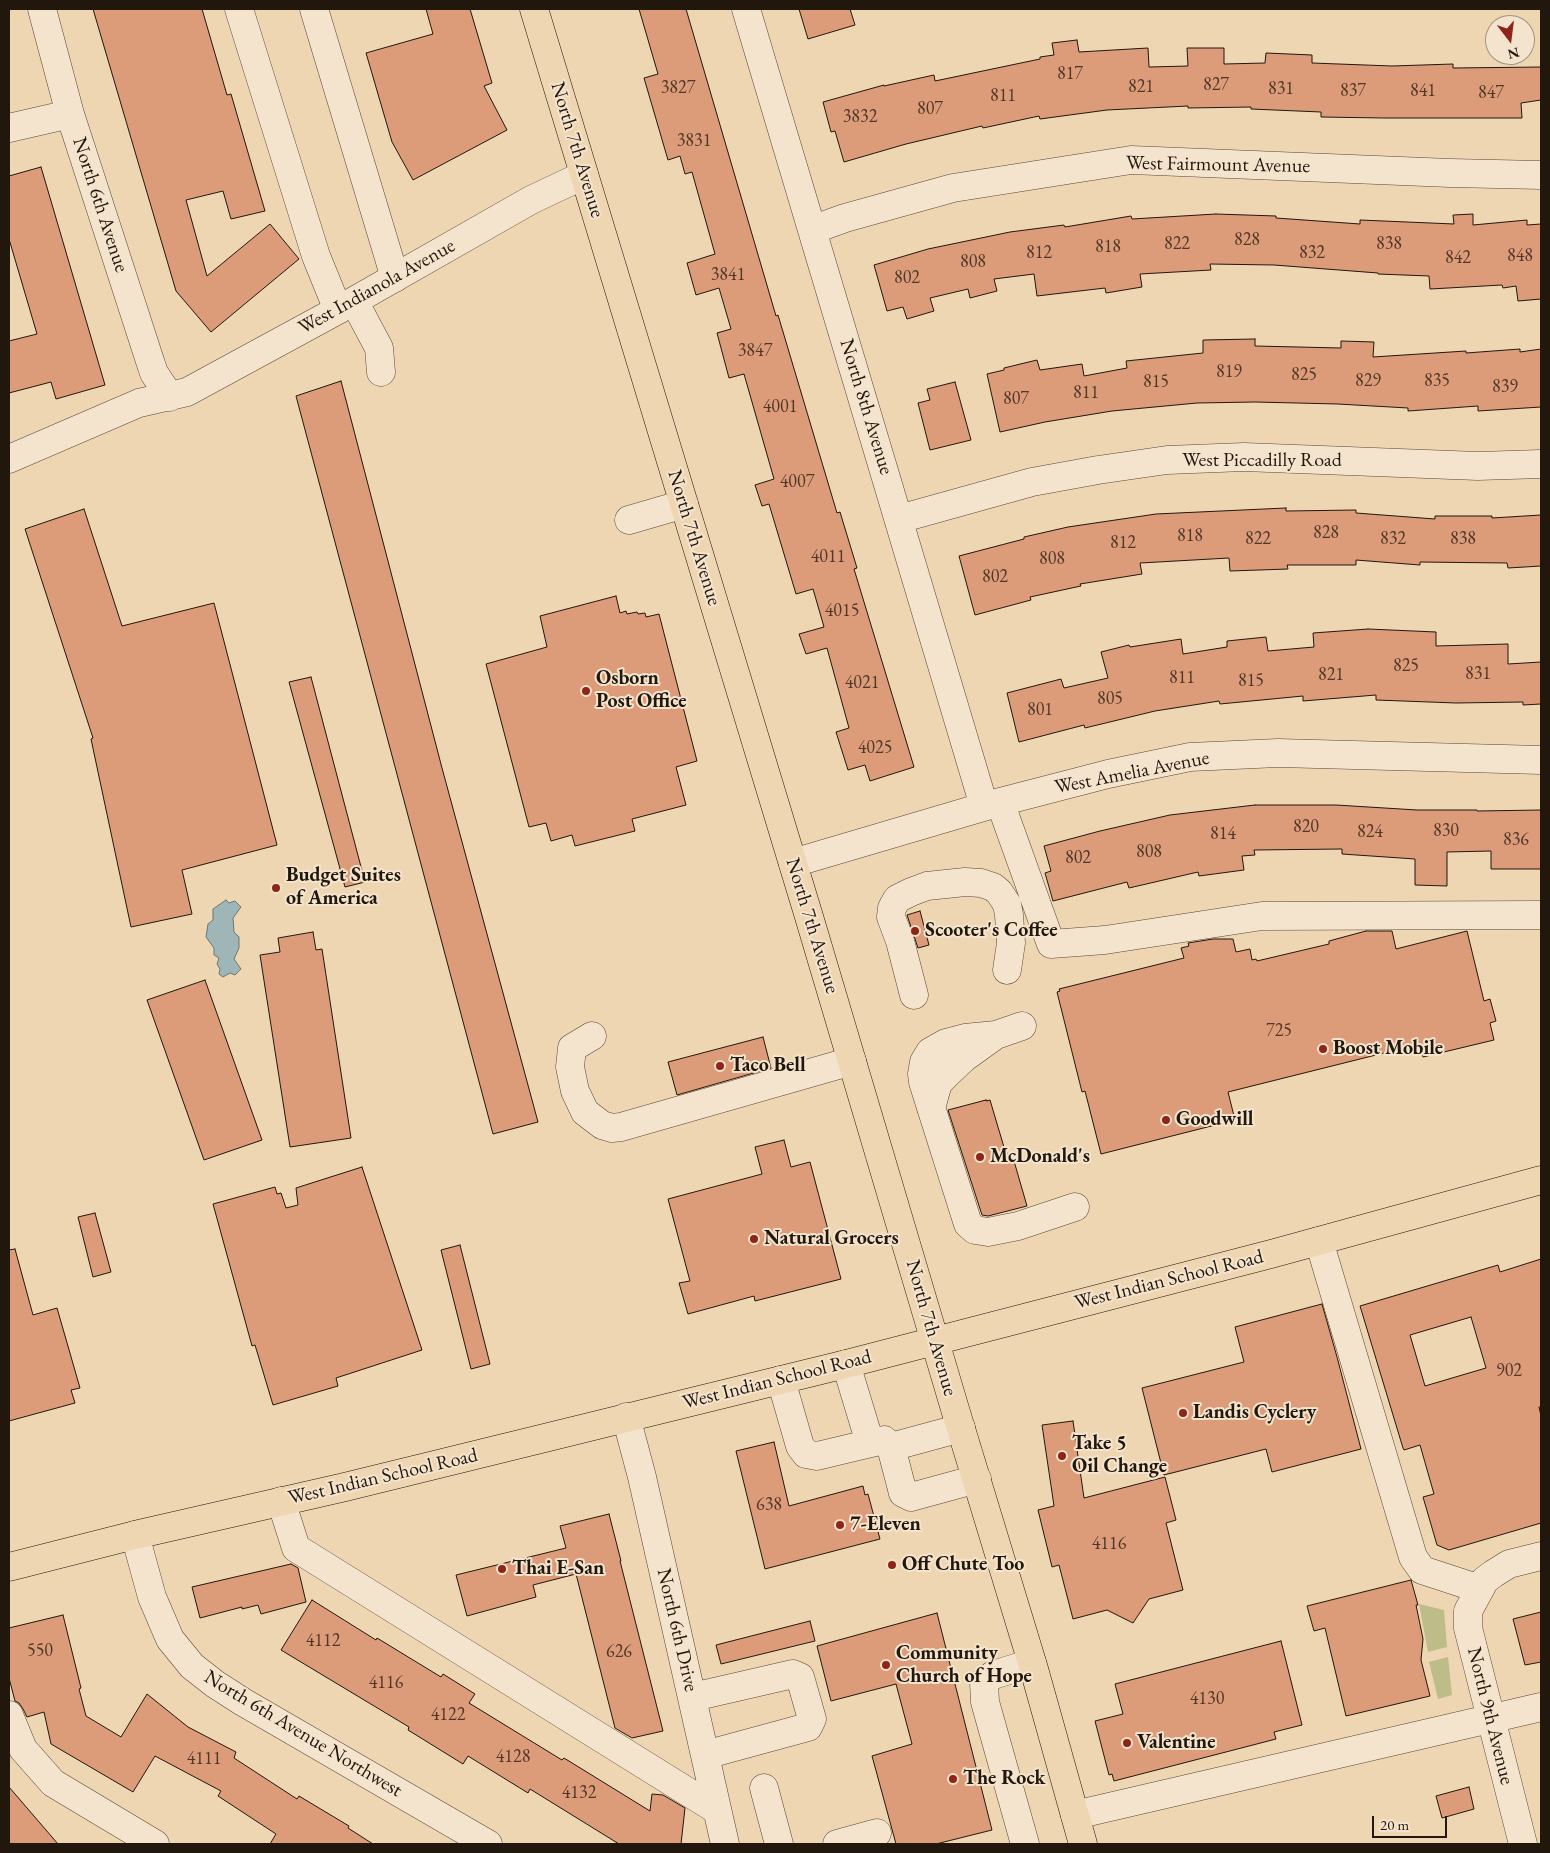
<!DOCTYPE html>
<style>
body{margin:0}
#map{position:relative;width:1550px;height:1853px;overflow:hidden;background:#efd6b2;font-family:"EB Garamond",serif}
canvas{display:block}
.frame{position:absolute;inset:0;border:10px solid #21170d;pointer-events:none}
.north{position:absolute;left:1485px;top:15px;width:50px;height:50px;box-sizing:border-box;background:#f5e4cd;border:1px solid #a09280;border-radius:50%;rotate:165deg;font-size:14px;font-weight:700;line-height:20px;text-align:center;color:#21170d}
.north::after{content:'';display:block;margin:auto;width:18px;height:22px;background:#8f2418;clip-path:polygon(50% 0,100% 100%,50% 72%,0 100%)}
.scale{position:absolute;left:1372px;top:1816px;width:75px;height:22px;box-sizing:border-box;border:2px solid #21170d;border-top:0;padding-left:6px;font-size:15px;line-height:18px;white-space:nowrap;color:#21170d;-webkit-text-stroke:4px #f5e4cd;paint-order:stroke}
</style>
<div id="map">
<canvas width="1550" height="1853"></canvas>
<div class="frame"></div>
<div class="north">N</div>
<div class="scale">20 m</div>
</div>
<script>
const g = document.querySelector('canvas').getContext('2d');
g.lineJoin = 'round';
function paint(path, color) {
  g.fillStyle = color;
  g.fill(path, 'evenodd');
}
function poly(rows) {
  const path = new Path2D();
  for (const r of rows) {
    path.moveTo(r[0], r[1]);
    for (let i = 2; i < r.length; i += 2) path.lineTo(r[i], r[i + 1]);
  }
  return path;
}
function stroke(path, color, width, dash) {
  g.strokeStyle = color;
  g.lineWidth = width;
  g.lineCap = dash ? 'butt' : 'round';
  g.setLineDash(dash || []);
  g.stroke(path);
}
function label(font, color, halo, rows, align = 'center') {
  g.font = font + ' "EB Garamond",serif';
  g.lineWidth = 4;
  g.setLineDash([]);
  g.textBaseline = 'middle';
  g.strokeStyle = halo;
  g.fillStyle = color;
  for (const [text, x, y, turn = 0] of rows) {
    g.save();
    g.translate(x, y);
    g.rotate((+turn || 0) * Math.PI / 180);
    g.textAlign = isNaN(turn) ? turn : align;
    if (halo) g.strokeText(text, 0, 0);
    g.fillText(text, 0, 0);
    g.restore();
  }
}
paint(poly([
 [1419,1604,1444,1610,1447,1647,1428,1652],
 [1448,1657,1452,1695,1438,1699,1429,1662]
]), '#bebc89');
const water = poly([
 [226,900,229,903,235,901,241,907,233,918,234,932,239,937,239,948,234,959,241,969,235,975,230,973,223,977,219,974,220,969,217,964,219,958,214,955,214,948,206,937,208,924,213,920,213,909,226,900]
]);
paint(water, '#9eb6b7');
stroke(water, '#6c7673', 1);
const building = poly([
 [93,9,202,9,227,95,231,94,265,211,231,219,223,191,186,200,207,276,270,224,299,259,211,332,176,291,93,9],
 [426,9,470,9,492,83,484,86,507,130,413,180,392,142,366,53,433,34,426,9],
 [639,9,686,9,776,316,778,315,837,513,840,512,857,568,854,569,914,767,870,781,865,765,848,770,836,732,849,728,827,648,806,654,799,634,824,627,813,589,796,594,769,504,762,506,755,485,774,479,744,374,729,378,717,333,731,329,719,288,696,295,687,263,715,254,692,172,685,174,680,156,668,160,644,78,658,74,639,9],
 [799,9,850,9,855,25,808,39,799,9],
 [1077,40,1079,52,1148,48,1149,67,1188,66,1187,48,1224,48,1224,64,1265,63,1266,53,1312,55,1312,63,1392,66,1453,64,1453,68,1541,67,1541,100,1521,103,1522,118,1384,118,1321,117,1321,112,1251,109,1251,107,1188,108,1188,106,1107,110,1040,119,1039,116,983,128,982,126,906,144,844,162,835,131,831,132,823,102,884,85,884,86,934,75,935,81,1040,59,1040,57,1054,55,1052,43,1077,40],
 [41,167,105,385,56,399,51,382,9,393,9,341,37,334,9,239,9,176,41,167],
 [1216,214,1276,216,1276,218,1360,224,1360,220,1454,224,1453,215,1473,214,1473,225,1527,220,1527,225,1541,224,1541,299,1518,301,1516,286,1503,288,1502,285,1430,289,1429,276,1378,274,1378,273,1274,265,1210,264,1211,270,1140,274,1142,287,1106,293,1105,288,1037,296,1034,274,994,279,997,291,970,298,968,289,930,298,934,311,907,319,903,307,887,311,874,265,928,249,1010,232,1064,225,1065,227,1131,216,1132,219,1216,214],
 [1255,339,1255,346,1341,348,1341,341,1374,342,1373,357,1466,351,1466,353,1520,349,1520,352,1541,349,1541,407,1478,411,1478,406,1408,411,1408,408,1338,404,1255,402,1197,403,1112,411,1045,422,1000,432,987,374,1004,370,1004,368,1037,360,1040,370,1082,364,1084,376,1127,368,1126,361,1203,353,1203,340,1255,339],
 [341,381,442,768,538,1122,493,1134,296,396,341,381],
 [955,382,971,440,930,450,918,403,930,400,927,389,955,382],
 [1286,508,1286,511,1356,510,1356,513,1435,519,1435,516,1492,516,1492,518,1541,515,1541,566,1508,568,1507,563,1420,562,1420,565,1356,560,1356,565,1287,565,1288,569,1230,571,1229,558,1140,563,1142,574,1080,584,1081,586,1030,597,1031,600,975,615,959,556,1024,539,1024,537,1068,527,1156,514,1286,508],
 [84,509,122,626,214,603,277,845,182,870,192,914,131,927,91,739,93,738,25,529,84,509],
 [616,596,620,613,626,611,627,614,637,612,638,614,645,613,646,617,659,614,697,761,676,767,686,805,632,819,635,831,575,846,572,835,551,841,546,823,529,827,486,664,547,647,540,616,616,596],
 [1368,629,1436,632,1436,646,1508,644,1508,664,1541,662,1541,704,1523,705,1523,702,1456,703,1376,700,1376,695,1303,701,1303,696,1220,704,1219,701,1155,711,1085,728,1084,725,1019,742,1007,693,1061,679,1064,688,1108,678,1101,652,1129,645,1130,647,1181,639,1183,654,1227,647,1227,641,1266,637,1268,651,1314,647,1313,633,1368,629],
 [311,677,365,882,345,887,289,682,311,677],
 [1255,805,1336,805,1417,810,1477,810,1477,811,1541,810,1541,869,1491,869,1491,851,1447,852,1447,886,1415,885,1415,859,1342,854,1342,849,1254,850,1255,855,1242,856,1244,870,1199,876,1198,872,1129,888,1127,882,1053,901,1045,873,1051,871,1044,846,1100,831,1170,815,1255,805],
 [920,911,929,945,918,948,907,915,920,911],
 [1366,931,1392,931,1396,949,1467,931,1484,1001,1490,999,1496,1021,1490,1023,1494,1040,1423,1057,1420,1044,1228,1092,1235,1120,1101,1154,1085,1091,1082,1092,1057,992,1060,991,1059,989,1184,958,1181,948,1189,946,1188,943,1213,939,1233,939,1236,952,1250,949,1252,960,1256,959,1257,961,1329,944,1329,941,1366,931],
 [313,932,316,950,322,949,351,1138,290,1147,260,955,280,952,278,938,313,932],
 [205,980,262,1140,204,1160,147,1000,205,980],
 [763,1037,771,1068,677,1095,668,1062,763,1037],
 [986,1100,986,1101,990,1100,1006,1154,1008,1153,1011,1162,1014,1161,1027,1206,988,1216,982,1215,948,1110,986,1100],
 [784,1140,791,1167,810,1162,841,1279,755,1301,754,1296,688,1314,679,1283,690,1281,668,1199,762,1174,755,1147,784,1140],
 [362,1167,422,1350,336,1378,338,1386,273,1405,255,1345,252,1346,213,1204,275,1187,277,1194,281,1193,286,1208,298,1205,296,1188,362,1167],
 [95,1213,111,1272,93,1277,78,1217,95,1213],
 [460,1245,490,1364,471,1369,441,1250,460,1245],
 [15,1249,33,1315,57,1308,80,1388,71,1390,75,1403,9,1421,9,1250,15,1249],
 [1541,1259,1541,1407,1539,1407,1541,1416,1541,1523,1449,1550,1437,1545,1423,1497,1434,1494,1420,1445,1404,1450,1403,1448,1360,1306,1498,1265,1500,1272,1541,1259],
 [1471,1317,1486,1368,1425,1386,1410,1335,1471,1317],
 [1322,1304,1337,1357,1361,1449,1272,1472,1266,1449,1164,1475,1142,1388,1244,1362,1235,1327,1322,1304],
 [1073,1421,1084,1498,1165,1477,1176,1520,1166,1523,1183,1590,1149,1599,1133,1623,1107,1610,1073,1619,1059,1565,1052,1567,1038,1510,1054,1506,1042,1425,1073,1421],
 [774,1442,789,1506,863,1486,865,1495,868,1494,880,1539,765,1569,736,1451,774,1442],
 [609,1514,621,1561,620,1561,663,1731,632,1738,615,1728,576,1574,533,1585,536,1597,467,1616,456,1575,566,1548,560,1526,609,1514],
 [291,1564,298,1568,306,1602,261,1614,258,1605,242,1609,242,1607,200,1618,192,1587,291,1564],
 [1411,1580,1418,1605,1416,1605,1423,1639,1421,1660,1430,1696,1346,1716,1325,1628,1314,1631,1307,1606,1411,1580],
 [312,1600,376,1640,377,1638,441,1677,443,1674,475,1694,469,1703,562,1760,564,1758,650,1811,652,1794,663,1795,685,1808,681,1844,619,1844,530,1789,528,1793,468,1756,463,1764,408,1730,409,1727,281,1650,312,1600],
 [1541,1612,1541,1662,1525,1665,1513,1619,1541,1612],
 [937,1613,992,1830,936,1844,896,1844,872,1756,912,1744,896,1684,831,1701,817,1646,937,1613],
 [63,1615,81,1688,79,1689,86,1716,121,1737,147,1694,188,1727,236,1752,234,1758,297,1799,299,1796,349,1826,348,1828,373,1844,270,1844,276,1834,218,1796,221,1791,155,1756,133,1792,51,1744,44,1712,27,1717,23,1709,19,1703,15,1701,9,1678,9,1628,63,1615],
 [810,1621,815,1641,721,1664,716,1645,810,1621],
 [1281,1641,1302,1725,1274,1732,1276,1739,1114,1781,1112,1774,1109,1775,1095,1721,1123,1714,1115,1684,1281,1641],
 [9,1787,58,1844,9,1844,9,1787],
 [1469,1787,1474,1809,1442,1818,1436,1796,1469,1787]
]);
paint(building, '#dc9b79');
stroke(building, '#21170d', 1);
const minor = poly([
 [42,9,70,114,149,358,154,373,170,397],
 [239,9,316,256,338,310],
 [314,9,395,278],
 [746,9,984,806],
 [9,128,70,114],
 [812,230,845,218,953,188,1131,160,1450,173,1541,175],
 [354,301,379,348,381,372],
 [9,459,139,403,187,392,338,310,531,200,584,175],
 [899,519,1032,482,1098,470,1167,460,1244,457,1478,466,1541,464],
 [629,520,684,504],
 [1000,802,1051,944,1105,940,1262,916,1541,915],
 [793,863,1000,802,1108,774,1190,757,1278,753,1541,760],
 [914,995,900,941,891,917,892,908,897,899,911,892,927,886,965,882,981,883,993,887,999,892,1007,904,1009,915,1011,943,1007,970],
 [996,1035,965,1038,946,1043,930,1052,924,1062,922,1074,923,1082,968,1224,975,1230,988,1232,1018,1226,1075,1207],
 [592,1036,572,1048,570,1067,575,1091,585,1112,602,1125,612,1128,621,1127,852,1061],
 [931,1108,938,1083,948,1073,964,1058,996,1035,1022,1026],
 [1319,1241,1413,1557,1422,1570,1480,1589],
 [846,1364,870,1443],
 [781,1380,800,1446,806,1454,817,1456,884,1440,891,1447,903,1493,911,1497,977,1479],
 [626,1417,642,1477,725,1844],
 [891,1447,961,1428],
 [281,1501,296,1548,717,1810],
 [135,1535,152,1597,170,1639,192,1666,215,1684,243,1702,488,1844],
 [693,1697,793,1674,800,1677,812,1719,808,1727,705,1755],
 [9,1715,23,1749,53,1783,155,1844],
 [764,1788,779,1844],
 [1075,1815,1541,1707],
 [837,1844,877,1833],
 [1025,1844,985,1702,984,1682,993,1675,1032,1663],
 [1523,1844,1468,1628,1468,1611,1485,1580,1493,1574,1509,1564,1541,1556]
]);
const major = poly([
 [534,9,810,920,955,1409,1034,1669,1083,1844],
 [9,1567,135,1535,345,1487,846,1364,1271,1254,1541,1180]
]);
stroke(minor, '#544736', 29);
stroke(major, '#21170d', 29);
stroke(minor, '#f5e4cd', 28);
stroke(major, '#efd6b2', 28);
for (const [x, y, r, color] of [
 [586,691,5,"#8f2418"],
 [276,888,5,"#8f2418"],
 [915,931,5,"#8f2418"],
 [1323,1049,5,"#8f2418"],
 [720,1066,5,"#8f2418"],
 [1166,1120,5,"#8f2418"],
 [980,1157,5,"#8f2418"],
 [754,1239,5,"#8f2418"],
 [1183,1413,5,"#8f2418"],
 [1062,1456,5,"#8f2418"],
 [840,1525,5,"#8f2418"],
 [892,1565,5,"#8f2418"],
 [502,1569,5,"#8f2418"],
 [886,1665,5,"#8f2418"],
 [1127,1743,5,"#8f2418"],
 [953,1779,5,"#8f2418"]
]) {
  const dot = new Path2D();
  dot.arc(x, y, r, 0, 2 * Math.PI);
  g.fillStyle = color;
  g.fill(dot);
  stroke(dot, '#f5e4cd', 2);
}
label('18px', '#503828', null, [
 ["817",1070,74],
 ["827",1216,85],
 ["821",1141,87],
 ["3827",678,88],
 ["831",1281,89],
 ["837",1353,91],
 ["841",1423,91],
 ["847",1491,93],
 ["811",1003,96],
 ["807",930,109],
 ["3832",860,117],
 ["3831",694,141],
 ["828",1247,240],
 ["822",1177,244],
 ["838",1389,244],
 ["818",1108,247],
 ["812",1039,253],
 ["832",1312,253],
 ["848",1520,256],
 ["842",1458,258],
 ["808",973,262],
 ["3841",728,275],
 ["802",907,278],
 ["3847",755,351],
 ["819",1229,372],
 ["825",1304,375],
 ["829",1368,381],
 ["835",1437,381],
 ["815",1156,382],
 ["839",1505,387],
 ["811",1086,393],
 ["807",1016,399],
 ["4001",780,407],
 ["4007",797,482],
 ["828",1326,533],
 ["818",1190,536],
 ["822",1258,539],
 ["832",1393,539],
 ["838",1463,539],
 ["812",1123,543],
 ["4011",828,557],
 ["808",1052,559],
 ["802",995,577],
 ["4015",842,611],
 ["825",1406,666],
 ["831",1478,674],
 ["821",1331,675],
 ["811",1182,678],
 ["815",1251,681],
 ["4021",862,683],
 ["805",1110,699],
 ["801",1040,710],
 ["4025",875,748],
 ["820",1306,827],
 ["830",1446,831],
 ["824",1370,832],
 ["814",1223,834],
 ["836",1516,840],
 ["808",1149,852],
 ["802",1078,858],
 ["725",1279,1031],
 ["902",1509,1371],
 ["638",769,1505],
 ["4116",1109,1544],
 ["4112",323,1641],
 ["550",40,1651],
 ["626",619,1652],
 ["4116",386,1683],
 ["4130",1207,1699],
 ["4122",448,1715],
 ["4128",513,1757],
 ["4111",204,1759],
 ["4132",579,1793]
]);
label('20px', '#21170d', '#f5e4cd', [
 ["North 7th Avenue",577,150,73],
 ["West Fairmount Avenue",1218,165,1],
 ["North 6th Avenue",100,205,72],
 ["West Indianola Avenue",377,287,-29],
 ["North 8th Avenue",866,407,73],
 ["West Piccadilly Road",1262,461],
 ["North 7th Avenue",694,538,73],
 ["West Amelia Avenue",1132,773,-11],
 ["North 7th Avenue",812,926,73],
 ["West Indian School Road",1169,1280,-14],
 ["North 7th Avenue",931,1328,74],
 ["West Indian School Road",777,1380,-14],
 ["West Indian School Road",383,1477,-13],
 ["North 6th Drive",677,1630,77],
 ["North 9th Avenue",1490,1716,76],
 ["North 6th Avenue Northwest",303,1734,31]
]);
label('bold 20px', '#21170d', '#f5e4cd', [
 ["Osborn",596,679],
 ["Post Office",596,702],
 ["Budget Suites",286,876],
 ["of America",286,899],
 ["Scooter's Coffee",925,931],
 ["Boost Mobile",1333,1049],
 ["Taco Bell",730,1066],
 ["Goodwill",1176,1120],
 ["McDonald's",990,1157],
 ["Natural Grocers",764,1239],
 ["Landis Cyclery",1193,1413],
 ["Take 5",1072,1444],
 ["Oil Change",1072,1467],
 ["7-Eleven",850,1525],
 ["Off Chute Too",902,1565],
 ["Thai E-San",512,1569],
 ["Community",896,1654],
 ["Church of Hope",896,1677],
 ["Valentine",1137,1743],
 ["The Rock",963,1779]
], 'left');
</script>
